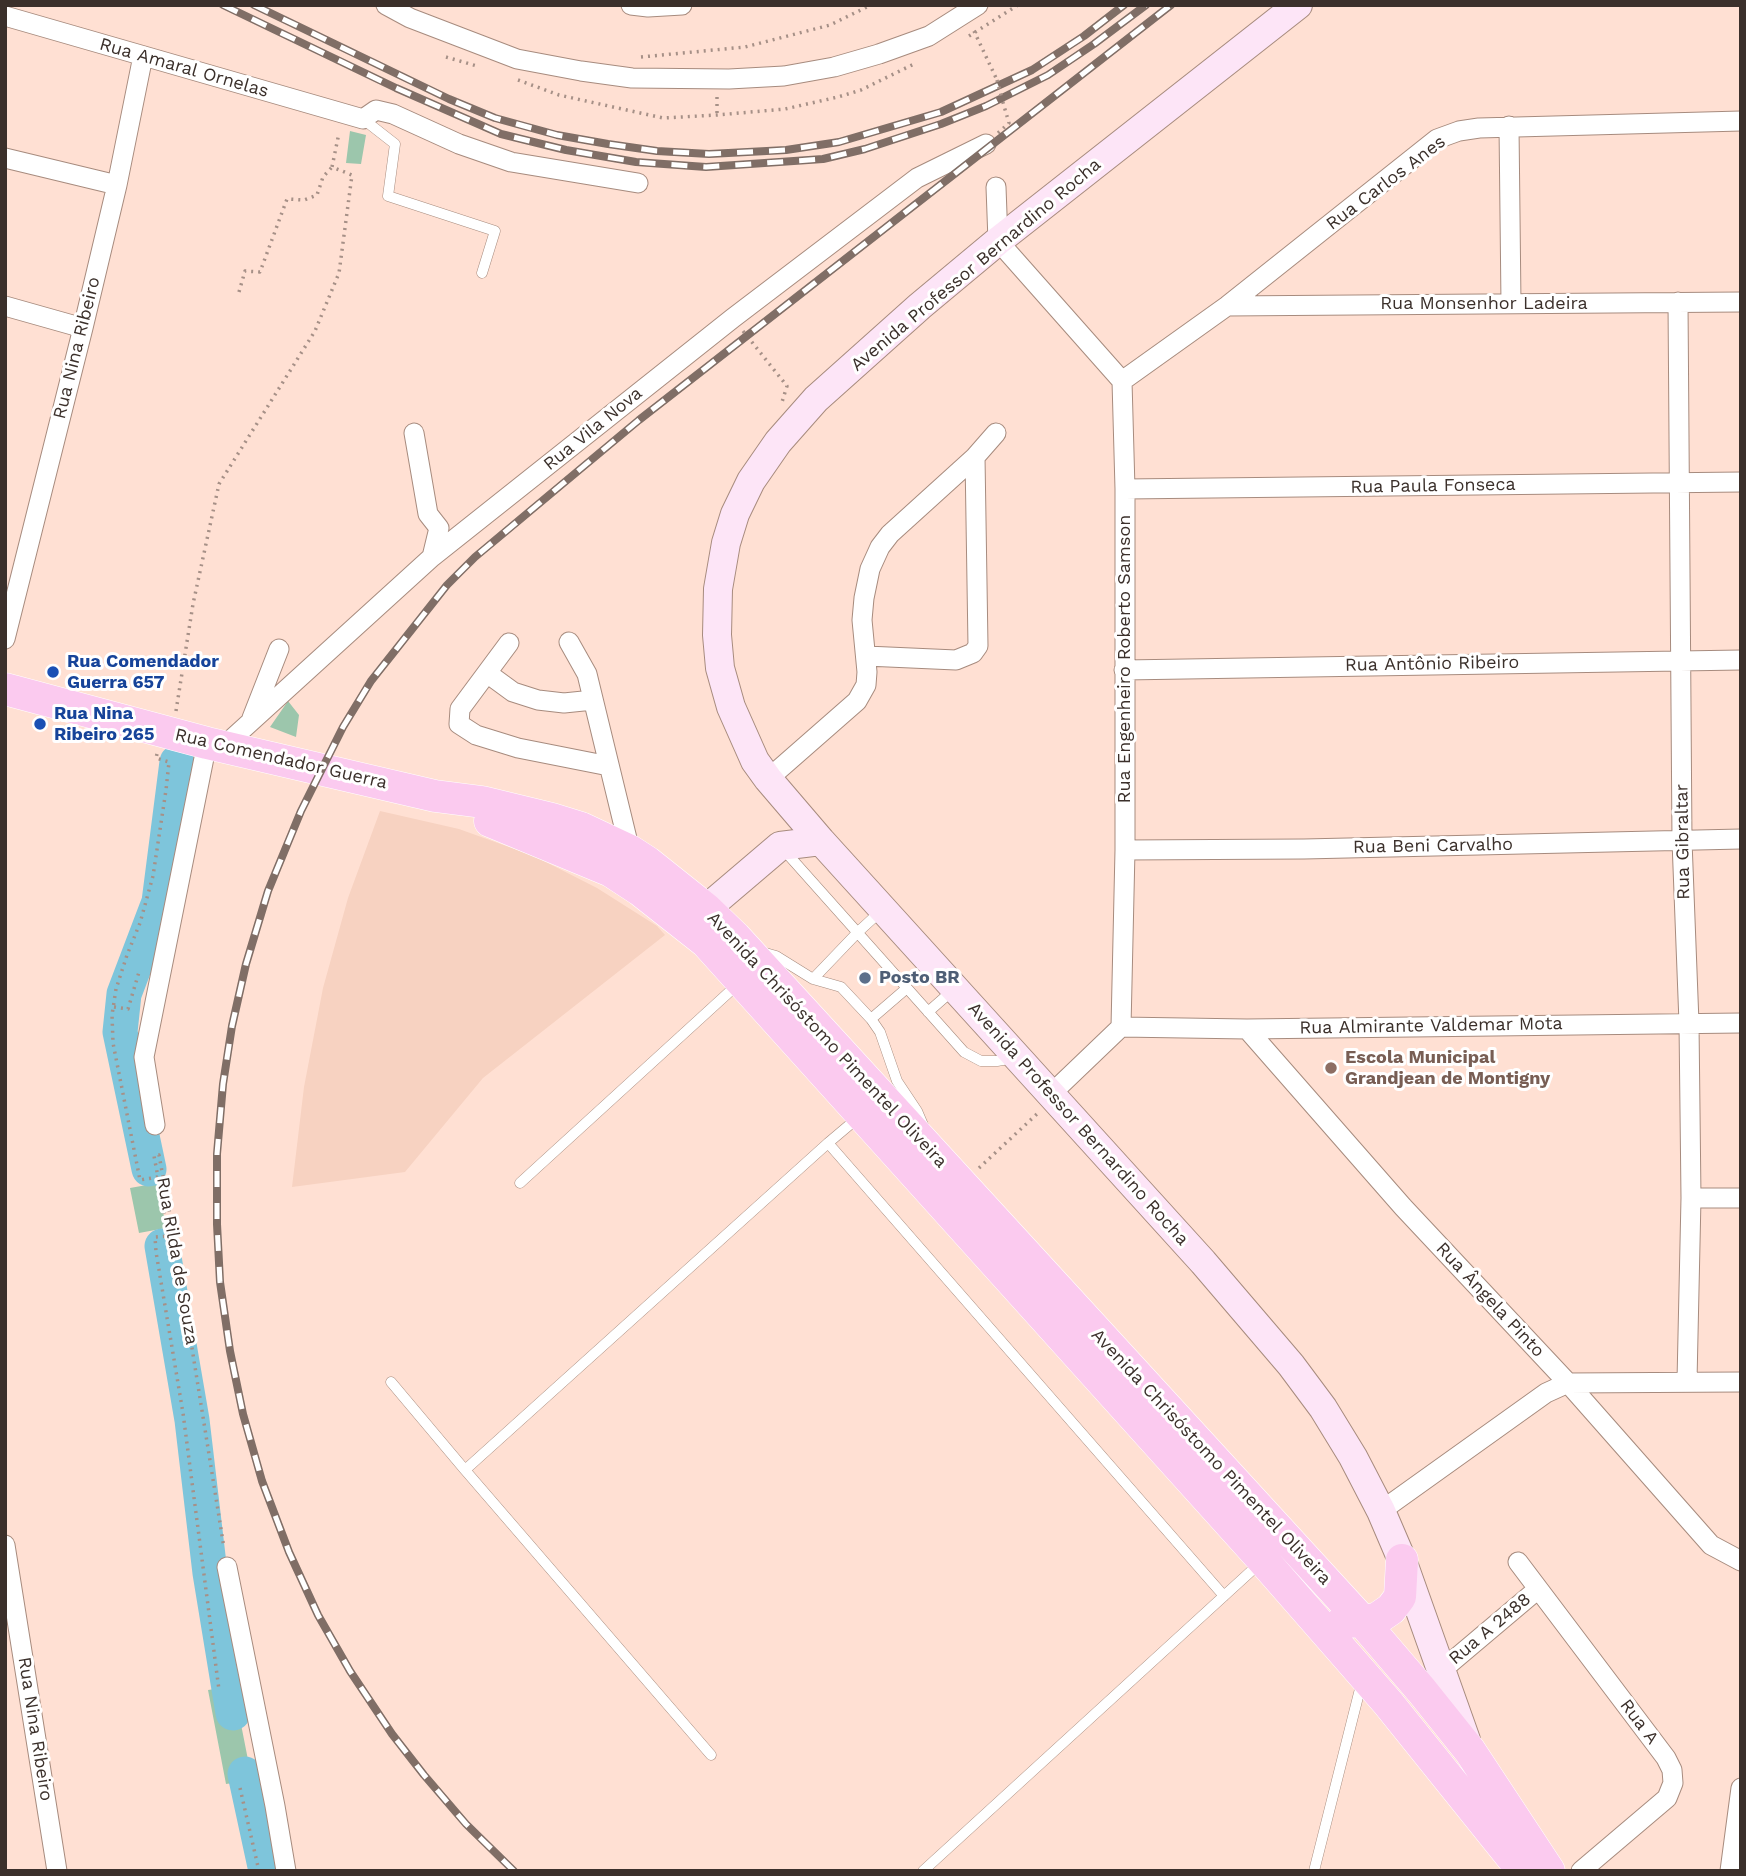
<!DOCTYPE html>
<meta charset="utf-8">
<style>
body{margin:0}
#map{position:relative;width:1746px;height:1876px;overflow:hidden;background:#ffe0d3;font-family:"Work Sans",sans-serif}
canvas{display:block}
.frame{position:absolute;inset:0;border:7px solid #3b302b;pointer-events:none}
</style>
<div id="map">
<canvas width="1746" height="1876"></canvas>
<div class="frame"></div>
</div>
<script>
const g = document.querySelector('canvas').getContext('2d');
g.lineJoin = 'round';
function paint(path, color) {
  g.fillStyle = color;
  g.fill(path, 'evenodd');
}
function poly(rows) {
  const path = new Path2D();
  for (const r of rows) {
    path.moveTo(r[0], r[1]);
    for (let i = 2; i < r.length; i += 2) path.lineTo(r[i], r[i + 1]);
  }
  return path;
}
function stroke(path, color, width, dash) {
  g.strokeStyle = color;
  g.lineWidth = width;
  g.lineCap = dash ? 'butt' : 'round';
  g.setLineDash(dash || []);
  g.stroke(path);
}
function label(font, color, halo, rows, align = 'center') {
  g.font = font + ' "Work Sans",sans-serif';
  g.lineWidth = 6;
  g.setLineDash([]);
  g.textBaseline = 'middle';
  g.strokeStyle = halo;
  g.fillStyle = color;
  for (const [text, x, y, turn = 0] of rows) {
    g.save();
    g.translate(x, y);
    g.rotate((+turn || 0) * Math.PI / 180);
    g.textAlign = isNaN(turn) ? turn : align;
    if (halo) g.strokeText(text, 0, 0);
    g.fillText(text, 0, 0);
    g.restore();
  }
}
paint(poly([
 [380,811,459,829,534,856,597,888,657,926,665,935,483,1078,405,1172,292,1187,304,1087,323,988,348,898]
]), '#f7d2c1');
paint(poly([
 [350,131,366,135,361,164,346,163],
 [288,701,299,715,296,737,270,727],
 [158,1183,166,1228,139,1233,130,1188],
 [222,1688,228,1716,239,1714,250,1770,239,1773,240,1782,226,1784,208,1690]
]), '#9cc6ac');
stroke(poly([
 [149,1169,120,1032,124,994,159,902,177,762],
 [162,1246,192,1420,210,1573,233,1713],
 [245,1774,266,1871]
]), '#7ec5db', 35);
const lane = poly([
 [363,119,395,144,388,196,495,231,482,273],
 [783,849,964,1052,981,1061,997,1061,1014,1058],
 [762,952,776,956,813,979,841,987,871,1019,880,1032,897,1081,917,1111,923,1125],
 [813,979,858,932,882,910],
 [928,1012,953,990],
 [871,1019,907,988],
 [860,1116,828,1143,1224,1596],
 [520,1183,738,984],
 [391,1382,465,1470],
 [711,1755,465,1470,828,1143],
 [923,1871,1260,1563],
 [1314,1871,1362,1681]
]);
const street = poly([
 [386,5,410,18,517,59,581,71,632,78,729,79,784,76,834,67,879,54,929,36,978,5],
 [631,5,648,7,682,5],
 [5,16,363,119,376,110,393,114,459,144,511,162,638,183],
 [1509,126,1511,304],
 [5,158,117,185],
 [996,187,998,241,1122,381,1125,489,1125,850,1121,1027,1051,1094],
 [1678,302,1682,841,1689,1023,1691,1198,1687,1381],
 [5,306,83,328],
 [1227,306,1741,302],
 [1122,381,1227,306,1437,139,1459,131,1479,128,1741,121],
 [414,433,428,514,439,528,432,557],
 [1125,489,1741,482],
 [5,639,83,328,117,185,143,56],
 [569,642,587,674,630,851],
 [509,643,460,709,459,724,476,735,518,748,609,766],
 [866,656,956,660,973,653,978,646,975,457],
 [1124,670,1741,660],
 [487,673,513,692,538,700,564,703,593,700],
 [252,718,279,649],
 [223,747,432,557,733,318,917,178,986,144],
 [768,779,857,701,866,685,867,672,862,620,864,598,870,569,880,547,890,534,975,457,996,433],
 [1125,850,1304,849,1741,839],
 [1121,1027,1247,1029,1741,1023],
 [1247,1029,1403,1207,1568,1383,1711,1545,1741,1561],
 [155,1125,144,1057,207,743],
 [1691,1198,1741,1198],
 [1381,1511,1546,1393,1568,1383,1741,1382],
 [5,1545,57,1871],
 [1518,1562,1666,1758,1672,1770,1673,1783,1667,1798,1581,1871],
 [227,1567,275,1806,286,1871],
 [1442,1670,1538,1589],
 [1730,1871,1741,1788]
]);
const secondary = poly([
 [1298,5,998,241,920,306,816,399,778,442,751,481,735,514,726,543,718,589,717,635,720,668,731,707,755,761,768,779,821,841,1203,1262,1291,1365,1323,1408,1353,1457,1381,1511,1402,1560,1466,1740],
 [703,929,706,909,780,846,821,841]
]);
const primary = poly([
 [5,689,207,743,435,796,482,802,552,819,581,828,630,851,647,862,706,909,735,937,1363,1622,1422,1691,1470,1751,1549,1871],
 [490,821,611,871,640,890,706,942,1263,1560,1388,1703,1523,1871],
 [1343,1621,1363,1622,1378,1618,1391,1609,1400,1597,1402,1560]
]);
stroke(lane, '#a78b7e', 11);
stroke(street, '#a78b7e', 21);
stroke(secondary, '#a78b7e', 30);
stroke(primary, '#fff', 33);
stroke(poly([
 [974,31,997,80],
 [969,36,1018,5],
 [446,57,477,66],
 [641,57,745,47,830,25,871,5],
 [518,80,559,95,663,118,717,115,785,109,838,97,861,90,916,63],
 [717,97,717,115],
 [998,133,1009,123,1002,99],
 [239,292,245,271,260,272,287,199,304,200,317,195,323,177,332,167],
 [743,331,787,386,782,402],
 [176,711,193,604,219,484,315,331,339,273,352,175,332,167,339,133],
 [157,754,156,758,169,762,166,790,153,876,140,923,127,955,116,989,112,1015,113,1043,140,1180,158,1177,154,1156,159,1155,175,1242,224,1548],
 [114,1007,128,1009,139,972,142,973],
 [979,1168,1038,1113],
 [158,1177,168,1236,155,1237,156,1252,183,1413,219,1690],
 [240,1788,259,1871]
]), '#a69087', 3.5, [2, 5]);
stroke(lane, '#fff', 10);
stroke(street, '#fff', 19);
stroke(secondary, '#fde5f7', 28);
stroke(primary, '#fbcaef', 32);
const rail = poly([
 [223,5,396,88,501,134,566,150,636,162,706,167,823,159,865,149,941,124,986,106,1048,75,1094,44,1146,5],
 [254,5,449,99,495,118,557,135,608,144,657,151,709,154,786,150,839,142,941,112,1032,70,1084,36,1124,5],
 [514,1871,466,1824,424,1775,392,1734,350,1671,318,1615,289,1552,262,1481,243,1414,230,1351,220,1282,217,1224,217,1154,223,1084,232,1026,246,964,268,891,301,811,343,727,371,681,447,585,475,557,639,420,1171,5]
]);
stroke(rail, '#806e66', 8);
stroke(rail, '#fff', 5, [16]);
stroke(poly([
 [997,80,1002,99]
]), '#a69087', 3.5, [2, 5]);
for (const [x, y, r, color] of [
 [53,672,7,"#1a4fb4"],
 [40,724,7,"#1a4fb4"],
 [865,978,7,"#5c6f8a"],
 [1331,1068,7,"#8d6e63"]
]) {
  const dot = new Path2D();
  dot.arc(x, y, r, 0, 2 * Math.PI);
  g.fillStyle = color;
  g.fill(dot);
  stroke(dot, '#fff', 2.5);
}
label('18px', '#3b302b', '#fff', [
 ["Rua Amaral Ornelas",184,68,16],
 ["Rua Carlos Anes",1386,183,-37],
 ["Avenida Professor Bernardino Rocha",976,265,-40],
 ["Rua Monsenhor Ladeira",1484,304],
 ["Rua Nina Ribeiro",77,348,-76],
 ["Rua Vila Nova",593,429,-39],
 ["Rua Paula Fonseca",1433,486,-1],
 ["Rua Engenheiro Roberto Samson",1125,659,-90],
 ["Rua Antônio Ribeiro",1432,664,-1],
 ["Rua Comendador Guerra",281,759,13],
 ["Rua Gibraltar",1683,842,-91],
 ["Rua Beni Carvalho",1433,846,-1],
 ["Rua Almirante Valdemar Mota",1431,1026,-1],
 ["Avenida Chrisóstomo Pimentel Oliveira",827,1040,47],
 ["Avenida Professor Bernardino Rocha",1078,1124,48],
 ["Rua Rilda de Souza",177,1261,80],
 ["Rua Ângela Pinto",1490,1300,47],
 ["Avenida Chrisóstomo Pimentel Oliveira",1211,1457,47],
 ["Rua A 2488",1490,1629,-40],
 ["Rua A",1639,1722,53],
 ["Rua Nina Ribeiro",35,1729,81]
]);
label('bold 18px', '#164399', '#fff', [
 ["Rua Comendador",67,662],
 ["Guerra 657",67,683],
 ["Rua Nina",54,714],
 ["Ribeiro 265",54,735]
], 'left');
label('bold 18px', '#4e5e75', '#fff', [
 ["Posto BR",879,978]
], 'left');
label('bold 18px', '#785e54', '#fff', [
 ["Escola Municipal",1345,1058],
 ["Grandjean de Montigny",1345,1079]
], 'left');
</script>
